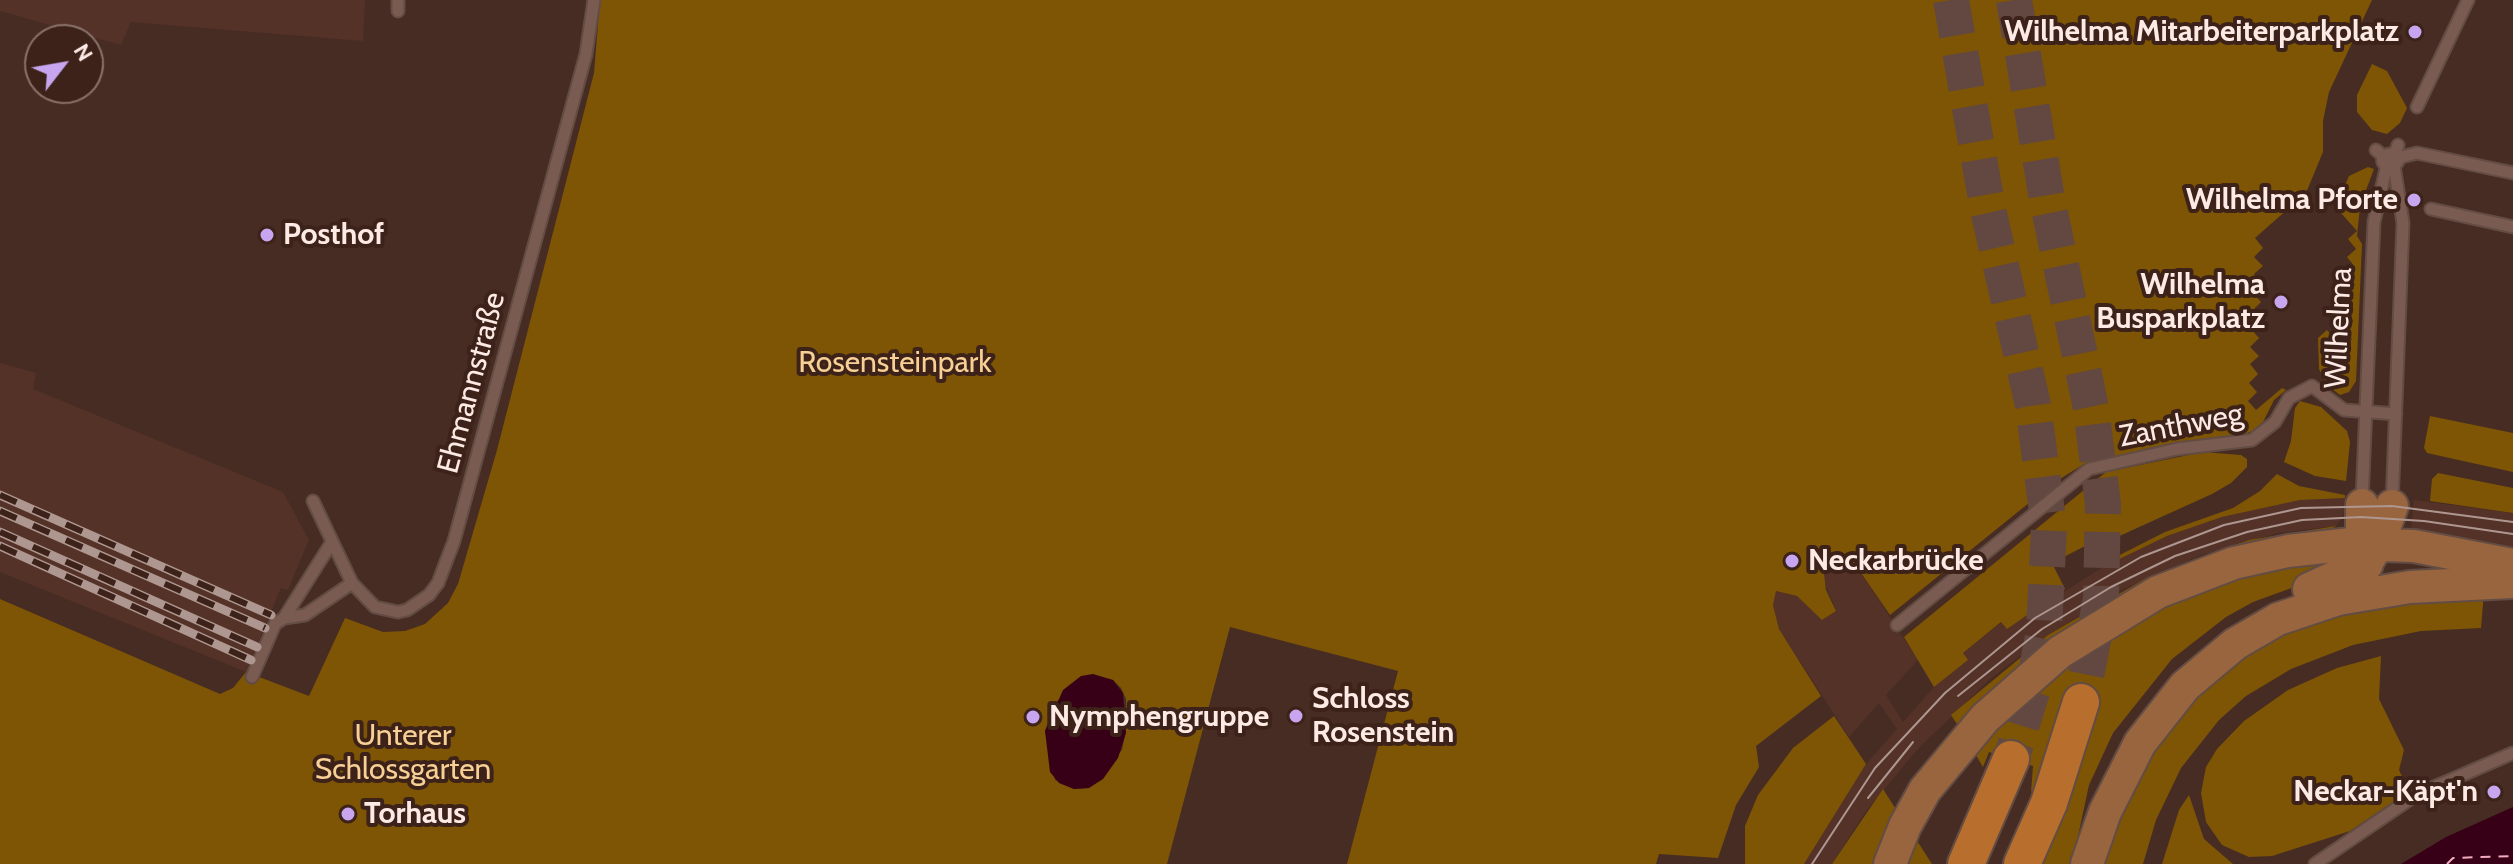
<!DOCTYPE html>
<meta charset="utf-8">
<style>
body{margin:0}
#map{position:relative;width:2513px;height:864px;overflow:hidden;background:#472c23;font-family:Cabin,sans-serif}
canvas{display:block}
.north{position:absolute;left:24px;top:24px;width:80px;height:80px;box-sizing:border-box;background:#3c2219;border:2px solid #89726a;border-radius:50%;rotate:59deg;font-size:22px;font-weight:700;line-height:32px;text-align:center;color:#fdeae4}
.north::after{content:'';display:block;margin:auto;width:28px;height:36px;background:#c8a6ef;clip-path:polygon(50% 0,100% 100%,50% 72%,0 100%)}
</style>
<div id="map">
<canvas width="2513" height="864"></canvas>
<div class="north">N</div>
</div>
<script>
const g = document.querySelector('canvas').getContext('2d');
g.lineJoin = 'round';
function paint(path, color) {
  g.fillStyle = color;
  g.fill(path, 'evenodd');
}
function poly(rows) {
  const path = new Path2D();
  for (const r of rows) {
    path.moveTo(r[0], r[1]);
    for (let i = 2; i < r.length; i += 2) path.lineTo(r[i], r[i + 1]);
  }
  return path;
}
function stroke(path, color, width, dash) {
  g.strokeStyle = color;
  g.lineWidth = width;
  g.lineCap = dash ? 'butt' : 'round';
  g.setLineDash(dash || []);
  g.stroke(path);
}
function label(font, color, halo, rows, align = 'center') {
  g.font = font + ' Cabin,sans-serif';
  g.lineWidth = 8;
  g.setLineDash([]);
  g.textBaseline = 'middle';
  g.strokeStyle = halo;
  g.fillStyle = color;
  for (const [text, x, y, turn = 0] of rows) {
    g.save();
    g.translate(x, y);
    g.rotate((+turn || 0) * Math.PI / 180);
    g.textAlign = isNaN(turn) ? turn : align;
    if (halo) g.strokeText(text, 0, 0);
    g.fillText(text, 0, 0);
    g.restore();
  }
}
paint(poly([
 [0,0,365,0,363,41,131,22,121,45,0,11],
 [0,363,36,373,33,389,283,492,309,540,288,590,281,588,246,672,0,572],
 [2345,498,2343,516,2336,526,2278,533,2201,555,2119,591,2048,635,1990,679,1917,750,1866,811,1832,864,1804,864,1866,764,1897,729,1879,703,1849,737,1779,629,1773,605,1776,591,1797,596,1823,620,1836,610,1824,581,1821,564,1825,552,1835,553,1859,570,1918,660,1886,695,1903,722,1934,687,1967,661,1962,654,2002,622,2007,628,2103,567,2167,536,2222,517,2300,500],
 [2414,500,2513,513,2513,552,2420,534,2411,529]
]), '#543227');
paint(poly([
 [600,0,2372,0,2329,92,2323,121,2323,152,2306,193,2255,238,2263,248,2254,257,2263,266,2254,274,2262,284,2253,293,2261,302,2252,311,2260,320,2251,329,2259,338,2250,347,2259,356,2250,364,2258,374,2249,383,2257,392,2248,401,2256,410,2282,388,2286,390,2274,400,2263,422,2253,431,2235,437,2175,443,2084,464,2055,482,1890,615,1859,570,1835,553,1825,552,1822,558,1826,590,1836,611,1822,620,1797,596,1776,591,1773,605,1779,629,1821,696,1756,746,1759,767,1736,805,1718,858,1659,854,1656,864,1347,864,1398,671,1230,627,1167,864,0,864,0,599,220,694,233,688,246,672,309,696,345,618,383,632,405,631,425,624,448,603,458,584,497,450,594,73],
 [1087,675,1113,680,1121,688,1126,699,1127,724,1122,750,1089,788,1074,789,1055,780,1045,731,1055,703],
 [2372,64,2387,71,2407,108,2400,123,2387,134,2372,130,2357,112,2357,95],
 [2368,167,2374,169,2360,206,2357,236,2362,244,2356,381,2349,392,2340,395,2327,385,2319,369,2318,338,2327,330,2333,337,2325,344,2331,351,2339,343,2344,347,2352,339,2344,329,2353,321,2344,311,2353,303,2345,293,2355,285,2346,275,2355,267,2347,257,2356,249,2348,239,2357,231,2341,213,2340,197,2349,176],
 [2300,401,2321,407,2347,431,2350,442,2346,481,2315,476,2284,462,2291,441,2295,408],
 [2430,416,2513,433,2513,472,2427,453,2424,448],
 [2203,452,2241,455,2247,459,2247,467,2231,483,2212,494,2093,548,2091,543,2052,563,2065,589,2007,629,2001,622,1963,653,1968,660,1934,687,1904,637,2106,472],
 [2438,473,2513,488,2513,513,2430,501,2432,479],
 [2277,474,2299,486,2345,495,2345,498,2300,500,2222,517,2167,536,2103,567,2102,564,2165,532,2233,508,2260,491],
 [2336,526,2325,533,2270,542,1959,727,1951,715,2048,635,2148,577,2249,540],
 [2340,558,2341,570,2253,602,2226,617,2172,659,2113,733,2089,785,2072,864,2041,864,2069,799,2091,730,2031,792,2033,766,1989,752,1983,767,1973,750,2070,661,2162,604,2237,575],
 [2484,592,2481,628,2421,631,2353,645,2291,669,2246,696,2219,720,2181,768,2156,820,2143,864,2104,864,2143,761,2214,674,2292,629,2336,612],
 [2381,656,2379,699,2404,750,2399,770,2409,791,2350,831,2272,856,2249,857,2222,845,2206,822,2201,793,2206,767,2217,749,2244,721,2288,690,2337,668],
 [1834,716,1866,764,1804,864,1745,864,1745,826,1758,795,1793,748],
 [1883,789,1897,811,1877,864,1832,864],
 [2189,795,2204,839,2233,864,2162,864,2179,810],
 [1914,836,1932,864,1903,864]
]), '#7e5504');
paint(poly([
 [1093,674,1113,680,1123,693,1126,733,1118,758,1103,779,1089,788,1074,789,1059,783,1050,772,1045,731,1063,690,1081,676],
 [2513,807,2513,864,2401,864,2446,837]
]), '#380017');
stroke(poly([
 [2447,864,2453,858,2513,856]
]), '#f3abbf', 2, [10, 8]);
stroke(poly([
 [1951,0,1988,210,2033,405,2049,527,2044,631,2034,685,2011,759],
 [2014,0,2047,199,2091,408,2103,504,2101,599,2081,702]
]), '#624840', 36, [36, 18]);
const lane = poly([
 [398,11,398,0],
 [2417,107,2468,0],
 [2393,159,2417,153,2513,173],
 [2431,209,2513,227],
 [313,501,352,583,375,607,398,612,407,610,429,595,438,583,454,541,586,54,594,0],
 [2362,501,2374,222,2388,160,2376,150],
 [2392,505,2403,223,2393,159,2398,145],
 [284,618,305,615,352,583],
 [1897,625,2089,469,2177,449,2252,440,2275,422,2289,398,2312,386,2344,410,2396,414],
 [252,677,275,624,284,618,332,542],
 [2315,864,2416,795,2513,753]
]);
const street = poly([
 [2388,160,2393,159]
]);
const secondary = poly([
 [2362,505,2362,543,2367,564],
 [2309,589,2366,563,2379,543,2392,506],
 [1890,864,1905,826,1925,790,1985,718,2060,652,2158,592,2234,563,2288,551,2351,544,2414,546,2513,565],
 [2087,864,2105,812,2140,743,2185,686,2235,644,2278,619,2338,599,2410,587,2513,582]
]);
const primary = poly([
 [1966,864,2011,759],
 [2022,864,2049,803,2081,702]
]);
stroke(lane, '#624c43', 15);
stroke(street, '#624c43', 26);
stroke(secondary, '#624c43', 36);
stroke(primary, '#624c43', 40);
stroke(lane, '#7a5b51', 11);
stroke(street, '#7a5b51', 22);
stroke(secondary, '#99653f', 32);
stroke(primary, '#b86f2e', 36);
stroke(poly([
 [1958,696,2042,629,2111,587,2175,556,2247,532,2302,520,2361,517,2424,521,2513,534],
 [1868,798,1913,742],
 [1812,864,1875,768,1945,693,2035,618,2141,557,2224,525,2301,508,2392,506,2513,522]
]), '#ae9790', 2);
const rail = poly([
 [0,495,271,615],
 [0,511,265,628],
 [0,532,257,647],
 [0,546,251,660]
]);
stroke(rail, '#ae9790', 9);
stroke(rail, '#3c2219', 6, [18]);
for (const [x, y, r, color] of [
 [2415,32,8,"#c8a6ef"],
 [2414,200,8,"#c8a6ef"],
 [267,235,8,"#c8a6ef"],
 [2281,302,8,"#c8a6ef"],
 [1792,561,8,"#c8a6ef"],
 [1296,716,8,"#c8a6ef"],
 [1033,717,8,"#c8a6ef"],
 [2494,792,8,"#c8a6ef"],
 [348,814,8,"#c8a6ef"]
]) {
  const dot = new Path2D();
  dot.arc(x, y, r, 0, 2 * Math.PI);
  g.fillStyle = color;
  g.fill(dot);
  stroke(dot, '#3c2219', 3);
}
label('bold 30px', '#fdeae4', '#3c2219', [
 ["Wilhelma Mitarbeiterparkplatz",2399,32,"right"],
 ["Wilhelma Pforte",2398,200,"right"],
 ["Posthof",283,235],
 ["Wilhelma",2265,285,"right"],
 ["Busparkplatz",2265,319,"right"],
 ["Neckarbrücke",1808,561],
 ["Schloss",1312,699],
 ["Rosenstein",1312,733],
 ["Nymphengruppe",1049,717],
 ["Neckar-Käpt'n",2478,792,"right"],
 ["Torhaus",364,814]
], 'left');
label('30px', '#fdeae4', '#3c2219', [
 ["Wilhelma",2339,328,-87],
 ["Ehmannstraße",472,383,-75],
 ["Zanthweg",2181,426,-11]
]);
label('30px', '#f8d095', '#3c2219', [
 ["Rosensteinpark",895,363],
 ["Unterer",403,736],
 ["Schlossgarten",403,770]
]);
</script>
